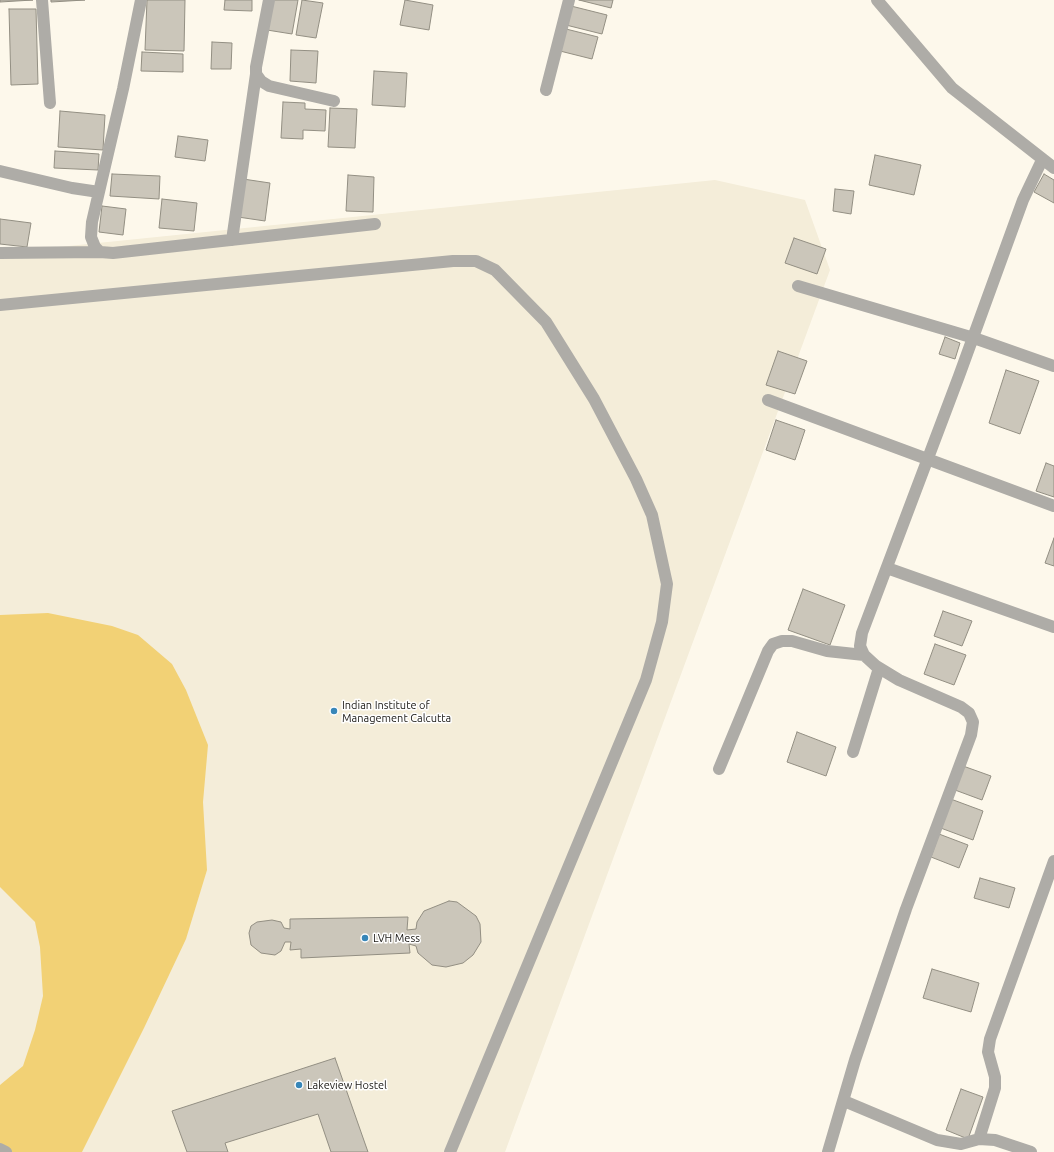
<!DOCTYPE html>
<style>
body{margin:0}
canvas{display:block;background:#fdf8eb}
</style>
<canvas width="1054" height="1152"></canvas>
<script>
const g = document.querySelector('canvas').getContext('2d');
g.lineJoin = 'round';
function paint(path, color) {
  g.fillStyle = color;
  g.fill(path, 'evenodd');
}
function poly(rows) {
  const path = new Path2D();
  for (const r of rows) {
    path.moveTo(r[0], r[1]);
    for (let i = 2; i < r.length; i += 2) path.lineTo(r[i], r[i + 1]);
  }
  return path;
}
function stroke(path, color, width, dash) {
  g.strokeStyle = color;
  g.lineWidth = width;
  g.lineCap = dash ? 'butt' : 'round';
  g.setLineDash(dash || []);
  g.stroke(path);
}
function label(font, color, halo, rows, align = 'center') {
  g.font = font + ' Ubuntu,sans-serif';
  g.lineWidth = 3;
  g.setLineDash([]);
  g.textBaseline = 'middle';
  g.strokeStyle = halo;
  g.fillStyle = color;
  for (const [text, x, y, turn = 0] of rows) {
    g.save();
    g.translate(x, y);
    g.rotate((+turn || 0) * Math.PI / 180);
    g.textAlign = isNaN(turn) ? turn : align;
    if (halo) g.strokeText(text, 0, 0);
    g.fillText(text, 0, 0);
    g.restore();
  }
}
paint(poly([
 [715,180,805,200,830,270,505,1152,0,1152,0,253]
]), '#f4edd9');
paint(poly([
 [48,613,112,626,138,635,172,664,186,690,208,745,203,802,207,870,186,939,144,1028,82,1152,0,1152,0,1085,23,1066,35,1030,43,996,40,947,35,922,0,887,0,615]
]), '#f2d175');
const building = poly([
 [0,0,33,0,0,2,0,0],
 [51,0,85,0,51,2,51,0],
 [147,0,185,0,184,51,145,50,147,0],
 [225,0,252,0,252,11,224,10,225,0],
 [272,0,298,0,292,34,267,30,272,0],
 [302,0,323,3,316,38,296,35,302,0],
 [405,0,433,5,429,30,400,25,405,0],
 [579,0,613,0,611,8,579,0],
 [571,6,607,15,602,34,566,25,571,6],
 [9,9,36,9,38,84,11,85,9,9],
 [566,29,598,37,592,59,560,51,566,29],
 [212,42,232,43,231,69,211,69,212,42],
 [291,50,318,51,316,83,290,81,291,50],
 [142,52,183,54,183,72,141,71,142,52],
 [374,71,407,73,405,107,372,105,374,71],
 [283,102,305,103,305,109,326,110,325,131,303,130,303,139,281,138,283,102],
 [330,108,357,109,355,148,328,147,330,108],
 [60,111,105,115,103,150,58,147,60,111],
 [178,136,208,140,205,161,175,157,178,136],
 [55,151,99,154,98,170,54,168,55,151],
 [875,155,921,165,914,195,869,185,875,155],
 [112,174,160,176,159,199,110,196,112,174],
 [1044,174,1054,180,1054,203,1034,192,1044,174],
 [348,175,374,177,373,212,346,211,348,175],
 [243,179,270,183,265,221,238,217,243,179],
 [835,189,854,191,851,214,833,211,835,189],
 [162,199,197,203,194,231,159,228,162,199],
 [102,206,126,209,123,235,99,232,102,206],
 [0,219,31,223,27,247,0,244,0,219],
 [794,238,826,249,817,274,785,263,794,238],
 [945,337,960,343,955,359,939,354,945,337],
 [778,351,807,361,795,394,766,385,778,351],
 [1006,370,1039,381,1020,434,989,423,1006,370],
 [776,420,805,430,795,460,766,450,776,420],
 [1046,463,1054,466,1054,497,1036,491,1046,463],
 [1054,538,1054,566,1045,563,1054,538],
 [803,589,845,605,830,645,788,630,803,589],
 [943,611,972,621,962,646,934,636,943,611],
 [935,644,966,655,954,685,924,674,935,644],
 [797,732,836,747,826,776,787,762,797,732],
 [963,766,991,776,982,800,955,790,963,766],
 [948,798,983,811,973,840,938,827,948,798],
 [939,834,968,845,959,868,931,857,939,834],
 [980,878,1015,888,1009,908,974,898,980,878],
 [449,901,457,902,476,916,480,924,481,942,473,955,463,963,446,967,432,965,418,953,416,946,409,944,410,953,301,958,301,949,290,950,291,942,285,942,281,951,275,955,261,953,251,945,249,933,251,926,257,922,272,920,281,922,284,928,290,929,290,919,408,917,407,930,416,929,417,922,424,911,449,901],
 [932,969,979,983,971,1012,923,998,932,969],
 [335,1058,368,1152,331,1152,318,1114,225,1143,228,1152,187,1152,172,1111,335,1058],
 [961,1089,983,1097,968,1139,946,1130,961,1089]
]);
paint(building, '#cbc6ba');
stroke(building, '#938f83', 1);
stroke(poly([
 [42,0,50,103],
 [141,0,123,89,92,222,91,237,95,247,100,252,113,253,375,224],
 [269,0,256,67,256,74,261,81,269,86,334,101],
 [877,0,952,88,1054,168],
 [546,90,569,0],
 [0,171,72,188,99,192],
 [232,240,256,74],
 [0,253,100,252],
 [798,286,974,338,1054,366],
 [0,305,453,261,476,261,495,270,546,322,594,399,636,479,652,515,667,584,662,622,646,680,450,1152],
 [768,400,1054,506],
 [887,568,1054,627],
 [853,752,879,668],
 [719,769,768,651,773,644,782,641,792,641,827,651,864,655],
 [844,1101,937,1140,961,1144,979,1139,995,1140,1031,1152],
 [979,1139,995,1088,995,1077,988,1052,990,1039,1054,861],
 [0,1149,6,1152],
 [828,1152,855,1060,906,909,971,735,973,722,969,713,961,707,899,680,876,666,864,655,860,646,862,633,959,376,1023,200,1042,160]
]), '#aeaca7', 12);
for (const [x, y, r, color] of [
 [334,711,4,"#3786b8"],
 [365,938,4,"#3786b8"],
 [299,1085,4,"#3786b8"]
]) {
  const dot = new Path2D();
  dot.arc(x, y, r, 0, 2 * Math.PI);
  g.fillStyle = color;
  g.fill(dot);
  stroke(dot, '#fff', 1.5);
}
label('11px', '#1b1915', '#fff', [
 ["Indian Institute of",342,705],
 ["Management Calcutta",342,718],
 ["LVH Mess",373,938],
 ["Lakeview Hostel",307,1085]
], 'left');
</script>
